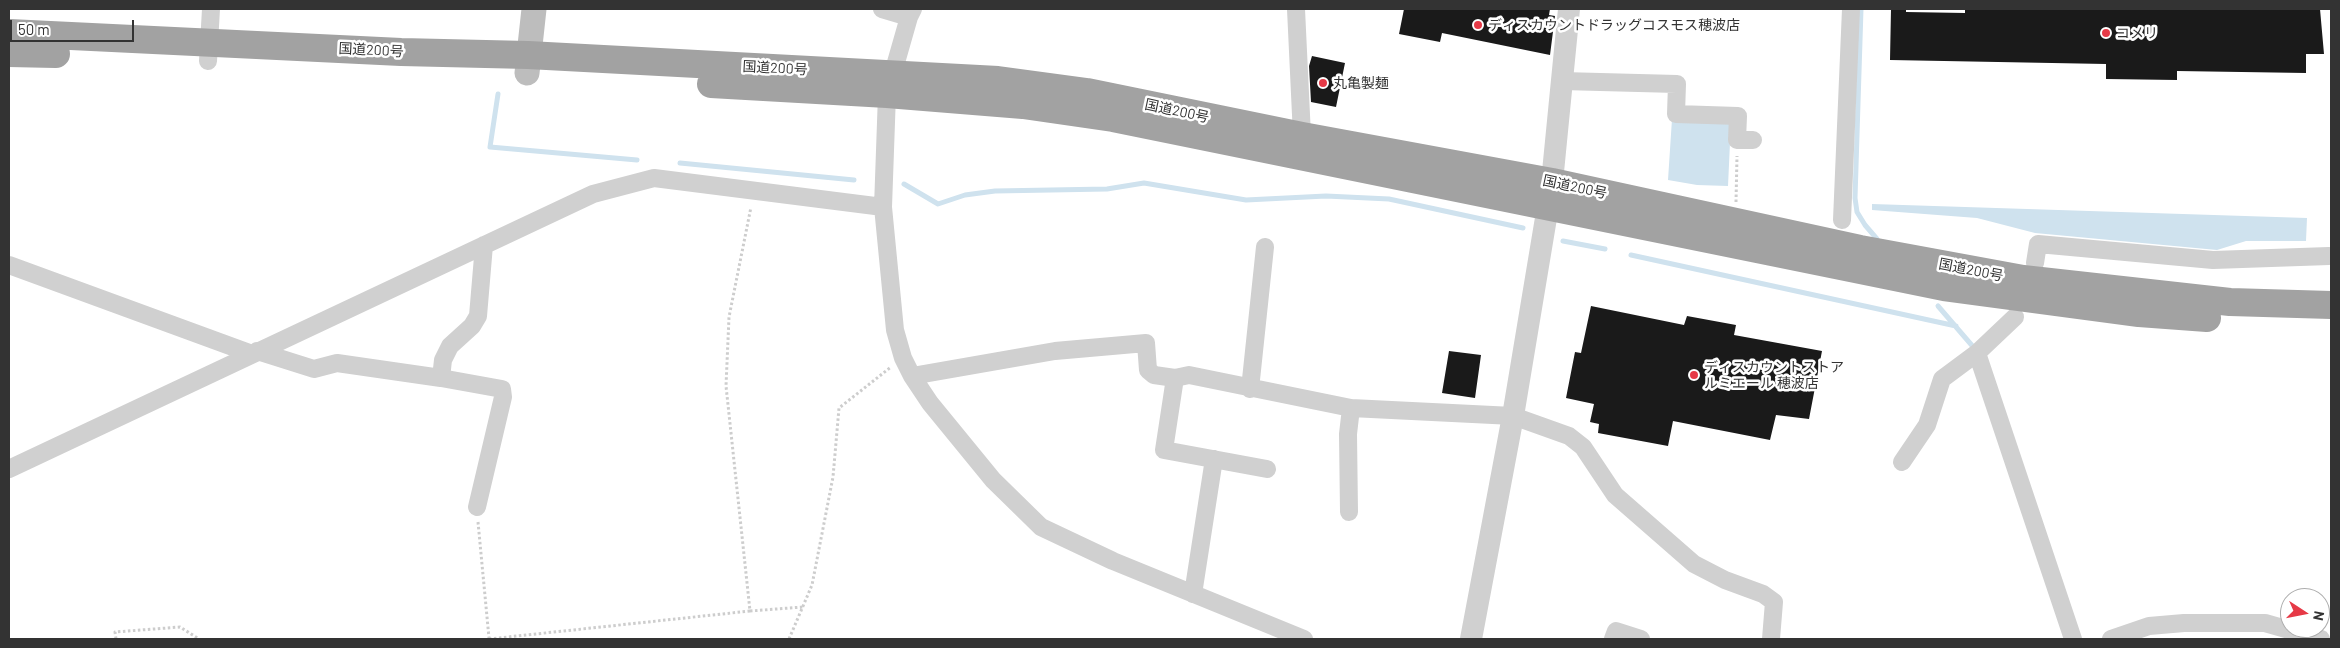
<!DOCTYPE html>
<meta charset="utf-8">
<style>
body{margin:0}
#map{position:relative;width:2340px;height:648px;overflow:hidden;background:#fff;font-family:Barlow,sans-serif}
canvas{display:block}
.frame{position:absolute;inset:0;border:10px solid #333;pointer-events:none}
.north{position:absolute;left:2280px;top:588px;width:50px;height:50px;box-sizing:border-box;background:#fff;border:1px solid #adadad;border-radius:50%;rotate:101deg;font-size:14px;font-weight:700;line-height:20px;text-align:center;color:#333}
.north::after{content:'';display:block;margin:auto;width:18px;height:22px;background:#e63946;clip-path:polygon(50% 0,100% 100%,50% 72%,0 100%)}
.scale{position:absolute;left:10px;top:20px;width:124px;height:22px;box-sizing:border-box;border:2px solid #333;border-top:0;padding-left:6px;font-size:15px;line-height:18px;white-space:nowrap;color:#333;-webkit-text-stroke:4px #fff;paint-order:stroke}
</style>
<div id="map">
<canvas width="2340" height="648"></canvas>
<div class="frame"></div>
<div class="north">N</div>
<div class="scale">50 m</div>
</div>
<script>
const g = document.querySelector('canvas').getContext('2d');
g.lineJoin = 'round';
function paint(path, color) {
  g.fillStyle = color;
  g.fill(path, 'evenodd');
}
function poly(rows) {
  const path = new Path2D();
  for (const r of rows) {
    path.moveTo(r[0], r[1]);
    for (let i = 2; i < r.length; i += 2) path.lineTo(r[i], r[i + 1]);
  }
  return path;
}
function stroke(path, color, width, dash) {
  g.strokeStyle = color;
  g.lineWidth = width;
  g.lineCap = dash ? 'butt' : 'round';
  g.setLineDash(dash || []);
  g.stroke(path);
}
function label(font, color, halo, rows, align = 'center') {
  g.font = font + ' Barlow,"Noto Sans JP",sans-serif';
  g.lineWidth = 5;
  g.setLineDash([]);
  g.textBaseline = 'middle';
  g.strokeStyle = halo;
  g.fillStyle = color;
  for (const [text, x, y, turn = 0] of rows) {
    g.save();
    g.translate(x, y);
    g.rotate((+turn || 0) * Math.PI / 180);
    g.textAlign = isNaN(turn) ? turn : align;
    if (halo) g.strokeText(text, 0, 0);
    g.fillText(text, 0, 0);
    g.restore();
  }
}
paint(poly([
 [1672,119,1731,121,1728,186,1697,185,1668,180],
 [1872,204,2307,218,2306,241,2246,241,2217,250,2035,233,1977,218,1872,210]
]), '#cfe2ee');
stroke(poly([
 [1861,9,1855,198,1857,212,1865,225,1877,239],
 [498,94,490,147,637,160],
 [680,163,854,180],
 [904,184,938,204,965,195,995,191,1107,189,1144,183,1246,200,1326,196,1389,199,1523,228],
 [1563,241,1605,249],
 [1631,255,1956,326],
 [1938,306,1975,349]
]), '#cfe2ee', 5);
paint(poly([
 [1404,9,1550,9,1549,15,1555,16,1550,55,1442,33,1440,42,1399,34],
 [1891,9,1906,9,1906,12,1965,13,1965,9,2320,9,2324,54,2306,54,2306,73,2177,71,2177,80,2106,79,2106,64,1890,60],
 [1312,56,1345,63,1336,107,1311,102,1309,66],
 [1591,306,1684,325,1687,316,1736,325,1734,335,1822,351,1809,419,1776,415,1770,440,1673,421,1668,446,1598,433,1599,424,1590,422,1594,404,1566,398,1575,352,1581,353],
 [1449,351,1481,355,1475,398,1442,393]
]), '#1a1a1a');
stroke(poly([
 [1736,202,1737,156],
 [478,522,489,638],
 [750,611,803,607],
 [116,639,115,632,180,627,199,639],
 [489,639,750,611,726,386,729,317,751,207],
 [789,639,812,585,833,477,839,408,891,367]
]), '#cdcdcd', 3, [2.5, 2.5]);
stroke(poly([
 [882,9,909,17],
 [913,9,909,17,887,94,883,207,895,330,903,358,912,376,930,403,993,480,1041,527,1113,561,1304,639],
 [1296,9,1302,136,1300,145],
 [208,61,211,9],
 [1562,81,1677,84,1676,114,1738,116,1737,140,1753,140],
 [1842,220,1851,9],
 [2035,263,2038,244,2213,260,2329,256],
 [9,265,252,354],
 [2015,317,1977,353,2073,639],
 [257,351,314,369,337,363,441,378],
 [912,376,1055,351,1146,343,1148,370,1154,375,1175,378,1189,375,1351,408,1513,416,1569,436,1583,447,1615,495,1694,564,1725,580,1763,594,1774,602,1771,639],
 [1175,378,1164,450,1267,469],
 [1250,389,1265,247],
 [1902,462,1927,425,1942,379,1977,353],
 [9,469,593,194,654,178,883,207],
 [477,507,503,397,502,389,441,378,443,360,450,346,472,326,478,316,484,245],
 [1349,512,1348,434,1351,408],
 [1193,594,1214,459],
 [1613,639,1616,631,1641,639],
 [2111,639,2149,626,2184,623,2265,623,2321,639]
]), '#d0d0d0', 18);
stroke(poly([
 [1471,639,1513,416,1552,182,1569,9]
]), '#d0d0d0', 22);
stroke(poly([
 [527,73,534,9]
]), '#bdbdbd', 25);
stroke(poly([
 [9,33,401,52,528,55,998,80,1087,92,1302,136,1552,182,1860,249,2023,279,2230,302,2331,305],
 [9,53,56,54],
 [711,84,887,94,1023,105,1113,118,1944,287,2139,313,2207,318]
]), '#a2a2a2', 28);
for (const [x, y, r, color] of [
 [1478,25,5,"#e63946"],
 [2106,33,5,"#e63946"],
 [1323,83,5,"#e63946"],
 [1694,375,5,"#e63946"]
]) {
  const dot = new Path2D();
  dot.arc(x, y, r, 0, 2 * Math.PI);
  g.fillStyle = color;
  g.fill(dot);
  stroke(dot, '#fff', 2);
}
label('14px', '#333', '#fff', [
 ["ディスカウントドラッグコスモス穂波店",1488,25],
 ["コメリ",2116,33],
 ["丸亀製麺",1333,83],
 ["ディスカウントストア",1704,367],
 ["ルミエール 穂波店",1704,383]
], 'left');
label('14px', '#333', '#fff', [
 ["国道200号",371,50,3],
 ["国道200号",775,68,3],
 ["国道200号",1177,111,12],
 ["国道200号",1575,187,12],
 ["国道200号",1971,270,11]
]);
</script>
